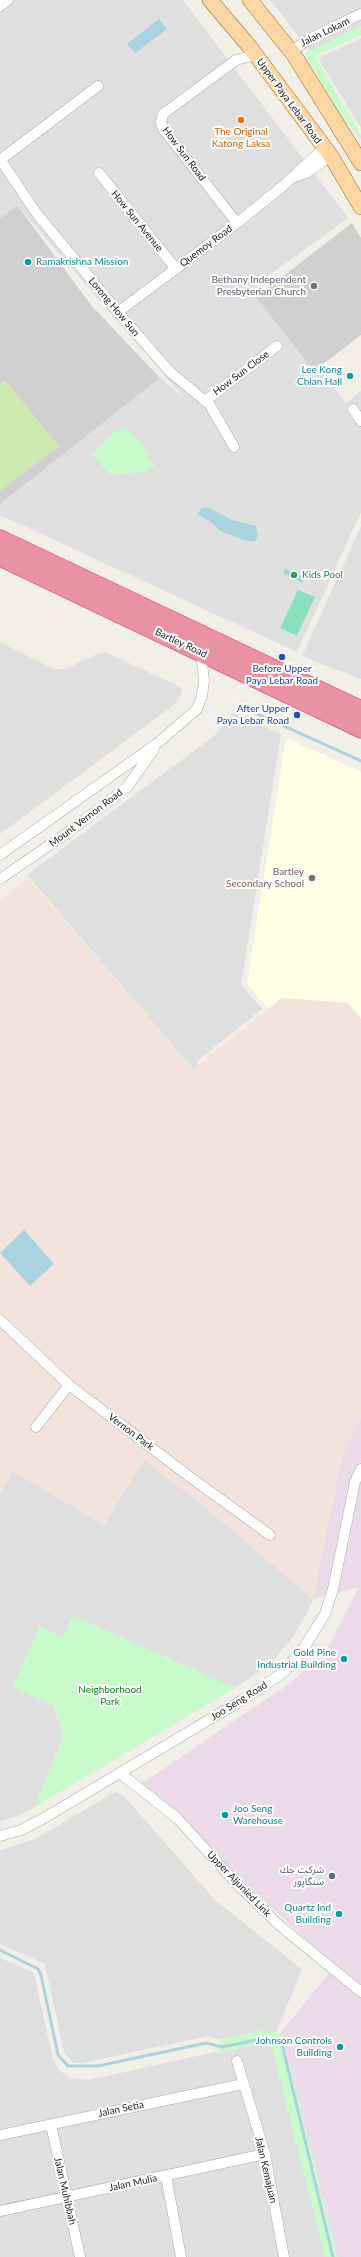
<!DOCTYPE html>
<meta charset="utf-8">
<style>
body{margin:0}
canvas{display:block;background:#f2efe9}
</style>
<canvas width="361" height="2257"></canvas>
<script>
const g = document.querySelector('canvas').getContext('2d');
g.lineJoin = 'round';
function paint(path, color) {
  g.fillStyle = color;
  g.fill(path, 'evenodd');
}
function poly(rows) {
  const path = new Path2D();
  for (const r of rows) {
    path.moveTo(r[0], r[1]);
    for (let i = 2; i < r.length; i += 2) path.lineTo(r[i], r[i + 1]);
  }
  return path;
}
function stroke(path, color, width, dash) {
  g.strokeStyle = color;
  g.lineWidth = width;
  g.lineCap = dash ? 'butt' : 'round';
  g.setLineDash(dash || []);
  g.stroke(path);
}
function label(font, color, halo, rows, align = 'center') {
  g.font = font + ' Lato,"Noto Sans Arabic",sans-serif';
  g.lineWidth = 4;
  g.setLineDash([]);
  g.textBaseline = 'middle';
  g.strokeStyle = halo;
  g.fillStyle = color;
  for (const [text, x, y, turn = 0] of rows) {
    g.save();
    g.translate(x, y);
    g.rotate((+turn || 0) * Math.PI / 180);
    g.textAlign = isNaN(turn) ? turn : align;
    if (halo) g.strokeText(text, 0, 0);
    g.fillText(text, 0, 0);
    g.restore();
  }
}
paint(poly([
 [0,0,183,0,348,218,256,285,346,403,361,391,361,512,297,652,0,515,0,504,160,378,184,398,17,205,0,218],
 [270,0,361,0,361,35,314,56],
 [361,38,361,128,318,58],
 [361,526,361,679,302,656],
 [0,642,54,669,65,669,97,654,106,652,182,688,181,694,174,705,0,834],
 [233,712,281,734,241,985,262,1009,197,1061,199,1064,193,1069,27,875,215,735],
 [145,1461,198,1501,313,1599,308,1611,293,1637,273,1661,235,1688,73,1616,63,1638,12,1687,53,1705,64,1735,35,1807,21,1815,0,1821,0,1493,13,1471,104,1525,142,1462],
 [115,1792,124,1796,215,1900,302,1969,276,2033,261,2031,221,2040,208,2036,82,2063,74,2063,64,2052,45,1964,0,1944,0,1850,35,1839],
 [0,1958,34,1973,53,2060,60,2071,70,2078,89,2080,215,2052,220,2053,260,2044,269,2045,273,2051,325,2257,0,2257]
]), '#e0dfdf');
paint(poly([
 [361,1418,361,2257,337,2257,281,2032,335,1966,139,1785,289,1684,326,1652,359,1587,313,1599,342,1457]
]), '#ebdbe8');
paint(poly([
 [286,738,361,772,361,1019,348,1003,282,998,268,1009,247,983]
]), '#ffffe5');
paint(poly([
 [17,205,91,305,160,378,0,504,0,218],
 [352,223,361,238,361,335,314,371,256,297]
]), '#d0d0d0');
paint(poly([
 [27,877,193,1069,282,998,348,1003,361,1019,361,1418,342,1457,313,1599,199,1501,145,1461,142,1462,104,1525,13,1471,0,1493,0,902]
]), '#f3e3dd');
paint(poly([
 [5,380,59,446,0,491,0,384]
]), '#cdebb0');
paint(poly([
 [361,26,361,34,315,56,361,135,361,139,340,115,305,53],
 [124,428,132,433,142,444,155,467,147,472,109,474,92,454,114,433],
 [73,1616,235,1688,35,1807,64,1734,53,1705,12,1687,40,1626,63,1638],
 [261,2031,276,2033,281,2032,337,2257,325,2257,273,2051,269,2045,260,2044,220,2053,215,2052,221,2040]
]), '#c8facc');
paint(poly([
 [298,590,315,597,297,636,280,628]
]), '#88e0be');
paint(poly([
 [159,19,167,29,135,53,127,44],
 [202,508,210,508,232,520,256,526,258,535,256,540,253,542,244,540,220,531,211,522,197,514],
 [285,569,298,574,303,577,302,583,283,573],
 [24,1230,54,1264,30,1286,0,1253]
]), '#aad3df');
stroke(poly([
 [242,707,361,761],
 [0,1950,38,1969,41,1975,58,2055,68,2066,98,2066,206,2043,222,2047,262,2039,282,2044,333,2257]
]), '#aad3df', 3);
const street = poly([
 [0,6,8,0],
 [291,51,315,36,361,14],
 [0,159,37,214,118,312,169,371,210,405,234,447],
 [0,160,98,86],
 [99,173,176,269],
 [294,177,306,173,331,156],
 [237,223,163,129,161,122,163,114,236,60,256,55],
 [118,312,237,223,284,185,324,148],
 [205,401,277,346],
 [353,409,361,421],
 [0,855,159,742,197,709,202,696,204,681,201,653],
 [0,879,70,831,127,787,154,749],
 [0,1320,69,1385,190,1477,270,1535],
 [36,1427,69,1385],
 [120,1773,177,1818,237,1884,279,1925,361,1992],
 [0,1836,21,1830,44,1818,239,1702,284,1672,305,1646,325,1614,333,1589,355,1482,361,1469],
 [237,2061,265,2154,284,2257],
 [51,2125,80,2257],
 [0,2135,243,2084],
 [166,2176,181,2257],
 [0,2211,265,2154]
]);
const primary = poly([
 [210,0,249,46,331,156,361,207],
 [250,0,294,55,361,163]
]);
const highway = poly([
 [0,539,361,710],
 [0,557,361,729]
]);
stroke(street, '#a9a9a9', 11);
stroke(primary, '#a06b00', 16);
stroke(highway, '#dc2a67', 19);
stroke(street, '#fff', 10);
stroke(primary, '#fcd6a4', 15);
stroke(highway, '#e892a2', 18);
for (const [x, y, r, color] of [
 [241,120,4,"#e8710a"],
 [28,262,4,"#0f9aa8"],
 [314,286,4,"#6b7280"],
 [350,376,4,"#0f9aa8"],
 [294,575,4,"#2e9e5b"],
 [282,657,4,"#1a4fb4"],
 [297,715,4,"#1a4fb4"],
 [312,878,4,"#8d6e63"],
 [344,1659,4,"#0f9aa8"],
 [225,1815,4,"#0f9aa8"],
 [332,1876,4,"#5c6f8a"],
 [339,1914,4,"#0f9aa8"],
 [340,2047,4,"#0f9aa8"]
]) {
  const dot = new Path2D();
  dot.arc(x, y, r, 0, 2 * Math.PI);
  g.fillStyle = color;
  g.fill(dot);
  stroke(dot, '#fff', 1.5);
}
label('10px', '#222', '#fff', [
 ["Jalan Lokam",325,32,-26],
 ["Upper Paya Lebar Road",289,101,54],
 ["How Sun Road",184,154,53],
 ["How Sun Avenue",137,221,51],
 ["Quemoy Road",206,246,-37],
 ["Lorong How Sun",114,307,50],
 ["How Sun Close",241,373,-37],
 ["Bartley Road",181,643,25],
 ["Mount Vernon Road",86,818,-37],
 ["Vernon Park",131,1432,37],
 ["Joo Seng Road",239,1701,-32],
 ["Upper Aljunied Link",239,1884,46],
 ["Jalan Setia",121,2109,-12],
 ["Jalan Kemajuan",266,2170,77],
 ["Jalan Mulia",133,2183,-12],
 ["Jalan Muhibbah",65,2191,77]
]);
label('10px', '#c56008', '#fff', [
 ["The Original",241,132],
 ["Katong Laksa",241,144]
]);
label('10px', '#0d838f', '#fff', [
 ["Ramakrishna Mission",36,262,"left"],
 ["Lee Kong",342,370],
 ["Chian Hall",342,382],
 ["Gold Pine",336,1653],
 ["Industrial Building",336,1665],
 ["Joo Seng",233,1809,"left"],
 ["Warehouse",233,1821,"left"],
 ["Quartz Ind",331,1908],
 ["Building",331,1920],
 ["Johnson Controls",332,2041],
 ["Building",332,2053]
], 'right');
label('10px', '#5b616d', '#fff', [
 ["Bethany Independent",306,280],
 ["Presbyterian Church",306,292]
], 'right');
label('10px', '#27864d', '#fff', [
 ["Kids Pool",302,575]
], 'left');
label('10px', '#164399', '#fff', [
 ["Before Upper",282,669],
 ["Paya Lebar Road",282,681],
 ["After Upper",289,709,"right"],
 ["Paya Lebar Road",289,721,"right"]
]);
label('10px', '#785e54', '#fff', [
 ["Bartley",304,872],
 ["Secondary School",304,884]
], 'right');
label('10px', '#0c8416', '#fff', [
 ["Neighborhood",110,1690],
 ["Park",110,1702]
]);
label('10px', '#4e5e75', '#fff', [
 ["شركت جك",324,1870],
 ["سنگاپور",324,1882]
], 'right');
</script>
